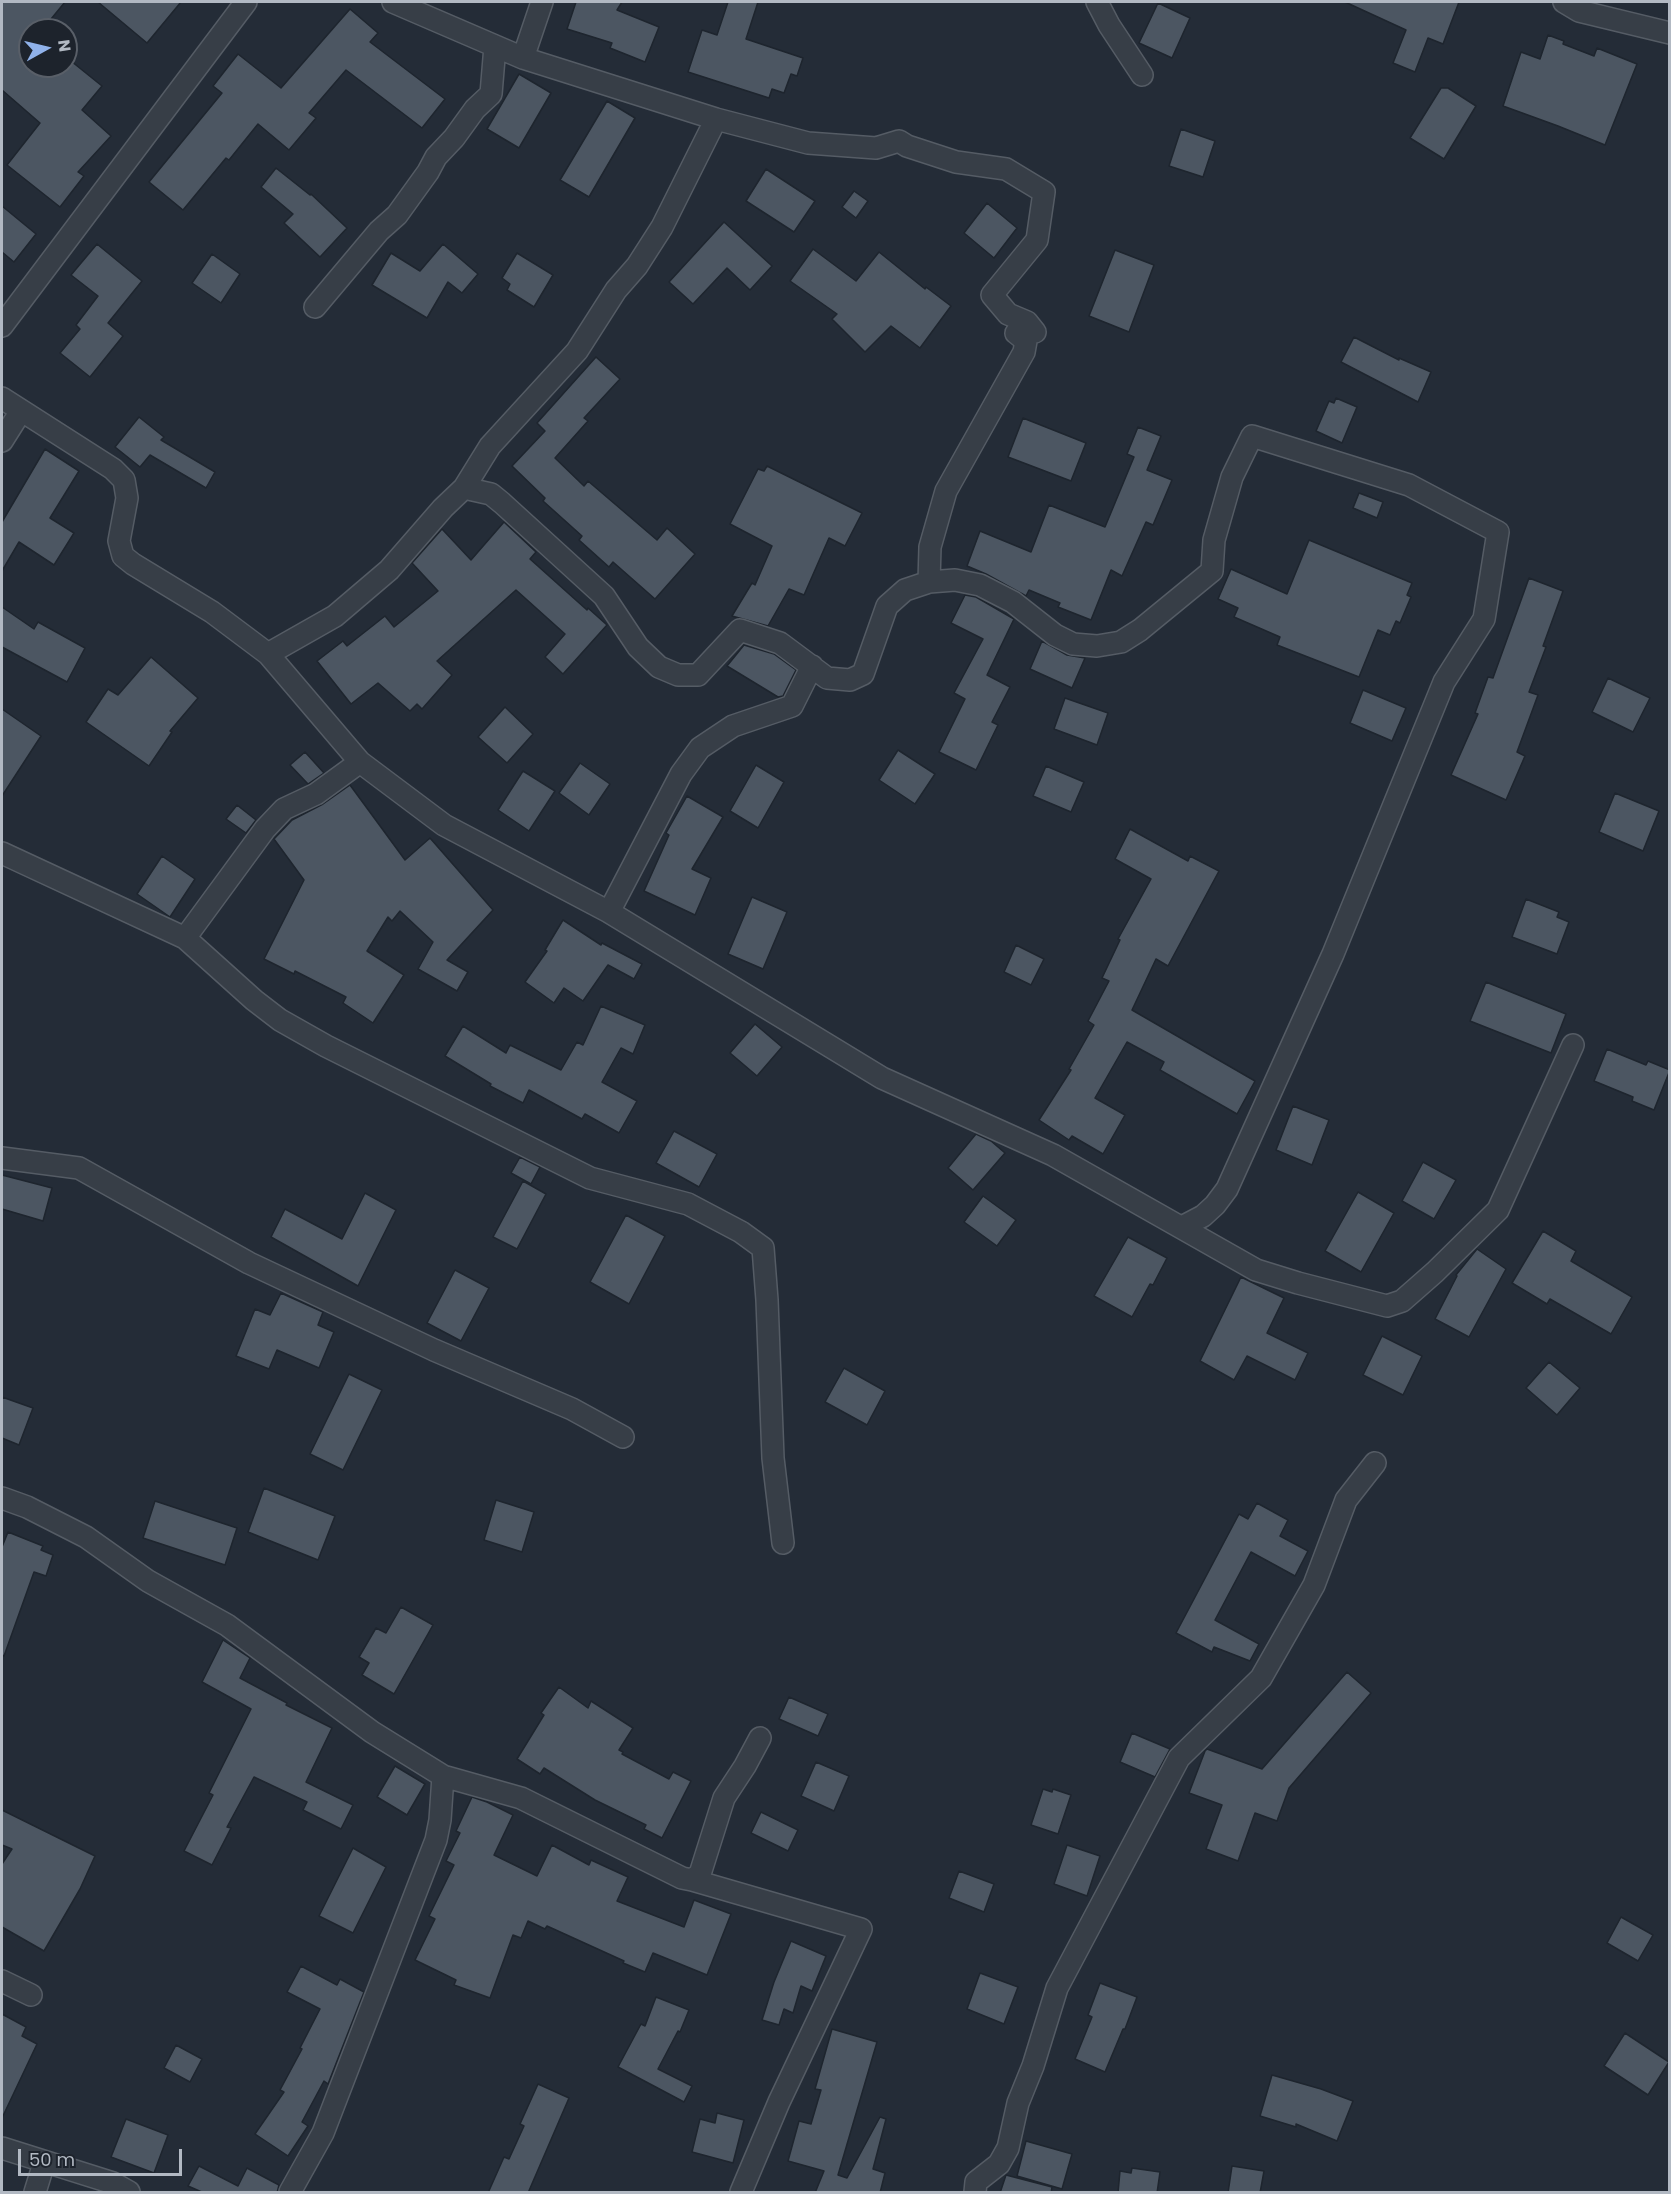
<!DOCTYPE html>
<style>
body{margin:0}
#map{position:relative;width:1671px;height:2194px;overflow:hidden;background:#242c37;font-family:Poppins,sans-serif}
canvas{display:block}
.frame{position:absolute;inset:0;border:3px solid #b2b9c3;pointer-events:none}
.north{position:absolute;left:18px;top:18px;width:60px;height:60px;box-sizing:border-box;background:#1d232c;border:2px solid #595f68;border-radius:50%;rotate:82deg;font-size:16px;font-weight:700;line-height:24px;text-align:center;color:#b2b9c3}
.north::after{content:'';display:block;margin:auto;width:21px;height:27px;background:#90b2ea;clip-path:polygon(50% 0,100% 100%,50% 72%,0 100%)}
.scale{position:absolute;left:18px;top:2149px;width:164px;height:27px;box-sizing:border-box;border:3px solid #b2b9c3;border-top:0;padding-left:8px;font-size:18px;line-height:21px;white-space:nowrap;color:#b2b9c3;-webkit-text-stroke:4px #1d232c;paint-order:stroke}
</style>
<div id="map">
<canvas width="1671" height="2194"></canvas>
<div class="frame"></div>
<div class="north">N</div>
<div class="scale">50 m</div>
</div>
<script>
const g = document.querySelector('canvas').getContext('2d');
g.lineJoin = 'round';
function paint(path, color) {
  g.fillStyle = color;
  g.fill(path, 'evenodd');
}
function poly(rows) {
  const path = new Path2D();
  for (const r of rows) {
    path.moveTo(r[0], r[1]);
    for (let i = 2; i < r.length; i += 2) path.lineTo(r[i], r[i + 1]);
  }
  return path;
}
function stroke(path, color, width, dash) {
  g.strokeStyle = color;
  g.lineWidth = width;
  g.lineCap = dash ? 'butt' : 'round';
  g.setLineDash(dash || []);
  g.stroke(path);
}
const building = poly([
 [2,2,65,2,42,30,30,30,30,66,37,66,50,77,59,66,66,66,66,57,102,86,82,110,111,136,78,172,84,176,60,207,7,165,40,123,2,90,2,2],
 [98,2,181,2,147,43,98,2],
 [576,2,622,2,617,10,659,27,645,62,610,48,612,43,567,29,576,2],
 [728,2,758,2,746,39,803,58,797,76,791,74,784,93,772,89,769,98,688,72,702,30,717,35,728,2],
 [1345,2,1459,2,1443,44,1428,38,1415,72,1393,63,1406,30,1345,2],
 [1158,3,1190,18,1172,58,1139,43,1158,3],
 [350,9,378,33,370,42,445,99,422,128,346,70,309,113,316,118,289,150,258,124,229,160,226,158,183,210,149,182,222,93,213,86,238,54,281,88,350,9],
 [1548,35,1564,41,1563,44,1594,56,1597,48,1637,64,1605,145,1558,126,1503,106,1521,52,1540,59,1548,35],
 [519,74,551,93,519,148,487,129,519,74],
 [1441,88,1448,88,1476,106,1444,159,1410,138,1441,88],
 [607,101,635,118,589,197,560,180,607,101],
 [1181,129,1215,141,1203,177,1169,166,1181,129],
 [276,168,310,195,311,194,347,228,320,257,284,223,293,214,261,187,276,168],
 [766,169,815,201,794,232,746,201,766,169],
 [854,191,868,201,856,218,842,207,854,191],
 [987,203,1017,228,994,258,964,233,987,203],
 [2,206,36,234,14,262,2,252,2,206],
 [724,222,772,266,750,290,727,268,693,304,669,282,724,222],
 [97,244,142,281,108,323,123,336,90,377,60,353,80,329,76,325,98,296,71,275,97,244],
 [443,244,478,274,462,293,448,282,427,318,372,285,391,253,420,271,443,244],
 [813,249,856,281,879,252,925,289,926,287,951,306,920,348,891,326,865,352,832,319,837,314,790,281,813,249],
 [1115,250,1154,265,1129,332,1089,316,1115,250],
 [517,253,553,275,534,307,507,290,510,284,502,278,517,253],
 [212,254,240,274,221,303,192,283,212,254],
 [1354,337,1399,360,1399,358,1431,372,1418,402,1341,362,1354,337],
 [596,357,620,379,584,418,588,421,555,458,584,486,588,481,657,540,667,528,695,554,655,599,613,562,609,567,579,540,582,536,543,501,545,498,512,466,545,431,537,423,596,357],
 [1336,398,1357,407,1342,443,1316,431,1329,401,1334,403,1336,398],
 [139,417,164,437,161,440,215,472,206,488,150,455,140,467,115,447,139,417],
 [1023,418,1086,443,1071,481,1008,457,1023,418],
 [1138,427,1161,436,1147,470,1172,480,1153,525,1146,522,1122,576,1111,570,1091,620,1058,607,1060,603,1029,590,1026,596,986,574,967,566,980,531,1031,552,1049,505,1105,527,1134,457,1127,454,1138,427],
 [45,449,79,471,50,518,74,533,54,565,19,542,2,571,2,522,45,449],
 [767,466,862,513,845,546,829,538,804,595,789,589,768,626,732,616,752,583,755,585,772,546,730,524,758,469,764,471,767,466],
 [1359,493,1383,502,1377,518,1353,508,1359,493],
 [504,522,536,552,530,559,587,610,588,608,607,625,563,674,545,657,565,634,516,590,437,661,452,675,422,709,417,704,410,711,378,683,351,704,317,661,343,641,347,646,385,616,394,627,438,591,412,563,442,529,471,560,504,522],
 [1309,540,1412,583,1407,595,1411,597,1400,623,1396,621,1390,635,1378,630,1359,677,1277,645,1280,637,1234,617,1238,608,1218,599,1231,569,1287,594,1309,540],
 [1529,578,1563,591,1543,646,1546,647,1529,692,1538,695,1517,752,1525,756,1506,800,1451,775,1478,714,1475,713,1488,677,1493,678,1529,578],
 [965,595,976,597,1014,619,987,675,1010,687,992,722,998,725,976,770,939,752,965,699,954,693,983,639,951,623,965,595],
 [2,607,34,629,38,622,85,648,67,682,2,647,2,607],
 [1042,641,1067,655,1085,658,1072,688,1030,669,1042,641],
 [744,645,774,654,796,670,783,696,778,697,727,666,744,645],
 [151,657,198,698,170,731,172,732,149,766,86,722,108,689,118,695,151,657],
 [1608,678,1650,698,1633,732,1592,712,1608,678],
 [1363,690,1406,708,1392,741,1350,723,1363,690],
 [1065,698,1108,713,1097,745,1054,729,1065,698],
 [505,707,533,734,507,763,478,737,505,707],
 [2,709,41,736,2,796,2,709],
 [898,750,935,774,915,804,879,780,898,750],
 [305,752,324,773,308,784,290,765,305,752],
 [580,763,610,784,589,815,559,793,580,763],
 [756,765,784,782,758,828,730,811,756,765],
 [1046,766,1084,782,1071,812,1033,796,1046,766],
 [523,771,555,791,529,831,498,810,523,771],
 [350,785,405,860,430,838,493,910,447,960,468,972,457,991,418,969,433,942,400,911,392,921,388,917,367,951,404,975,373,1023,343,1003,346,997,295,971,294,974,264,959,304,880,274,839,292,820,323,804,350,785],
 [1615,793,1659,811,1643,851,1599,832,1615,793],
 [687,796,723,817,692,869,711,878,695,915,644,891,669,835,666,833,687,796],
 [237,805,256,820,246,833,226,819,237,805],
 [1130,829,1188,861,1190,856,1219,871,1168,966,1156,959,1132,1010,1255,1081,1237,1114,1160,1070,1164,1062,1127,1042,1095,1098,1125,1115,1103,1154,1072,1136,1069,1140,1039,1120,1071,1070,1069,1069,1094,1025,1088,1021,1109,981,1102,978,1120,940,1118,939,1151,879,1115,859,1130,829],
 [162,856,195,879,170,917,137,894,162,856],
 [752,897,787,912,763,969,728,954,752,897],
 [1526,899,1559,912,1557,917,1569,922,1557,954,1512,937,1526,899],
 [563,920,601,945,602,943,642,964,634,979,608,965,583,1001,564,988,554,1003,525,982,547,951,545,950,563,920],
 [1016,945,1044,959,1031,985,1004,972,1016,945],
 [1486,982,1566,1014,1551,1053,1470,1021,1486,982],
 [601,1006,645,1025,633,1054,621,1048,602,1082,637,1101,619,1133,585,1114,582,1119,529,1090,523,1103,490,1086,491,1084,445,1056,463,1026,506,1053,510,1045,561,1070,577,1042,583,1045,601,1006],
 [755,1024,782,1047,757,1076,730,1053,755,1024],
 [1607,1049,1646,1065,1648,1061,1670,1070,1654,1110,1632,1101,1633,1097,1594,1081,1607,1049],
 [1293,1106,1329,1120,1312,1165,1276,1150,1293,1106],
 [674,1131,717,1154,699,1187,656,1163,674,1131],
 [976,1134,991,1141,1005,1153,973,1190,948,1168,976,1134],
 [520,1157,540,1167,531,1184,511,1173,520,1157],
 [1423,1162,1456,1180,1434,1219,1402,1201,1423,1162],
 [2,1175,52,1188,43,1221,2,1209,2,1175],
 [523,1181,546,1194,517,1249,493,1237,523,1181],
 [1358,1192,1394,1213,1361,1272,1325,1251,1358,1192],
 [365,1193,396,1210,358,1286,271,1237,285,1209,342,1239,365,1193],
 [983,1196,1016,1220,997,1246,964,1222,983,1196],
 [626,1215,665,1236,629,1304,590,1282,626,1215],
 [1543,1231,1576,1251,1571,1261,1632,1297,1611,1334,1550,1299,1547,1304,1512,1283,1543,1231],
 [1128,1237,1167,1258,1153,1285,1150,1284,1132,1317,1094,1296,1128,1237],
 [1477,1249,1506,1269,1469,1337,1435,1319,1457,1276,1456,1275,1477,1249],
 [455,1270,489,1288,461,1341,427,1323,455,1270],
 [1241,1277,1284,1298,1267,1333,1308,1353,1295,1380,1247,1356,1234,1380,1200,1361,1241,1277],
 [281,1293,323,1312,318,1325,334,1332,319,1368,277,1350,269,1369,236,1356,255,1309,270,1315,281,1293],
 [1382,1336,1422,1356,1403,1395,1363,1375,1382,1336],
 [1549,1362,1580,1388,1557,1415,1526,1388,1549,1362],
 [844,1368,885,1391,867,1425,825,1402,844,1368],
 [349,1374,382,1390,343,1470,310,1454,349,1374],
 [2,1397,33,1408,19,1445,2,1438,2,1397],
 [264,1488,335,1516,318,1560,248,1532,264,1488],
 [496,1500,534,1512,522,1552,484,1540,496,1500],
 [155,1501,237,1528,225,1565,143,1538,155,1501],
 [1257,1503,1288,1520,1280,1536,1308,1551,1295,1576,1251,1552,1215,1620,1259,1644,1250,1661,1214,1647,1212,1652,1176,1633,1239,1514,1248,1519,1257,1503],
 [8,1532,43,1546,41,1550,53,1555,46,1576,34,1572,4,1656,2,1655,2,1547,8,1532],
 [401,1607,433,1625,394,1694,362,1675,369,1663,359,1657,376,1628,386,1633,401,1607],
 [223,1640,250,1658,240,1678,287,1703,286,1705,332,1728,306,1782,353,1805,341,1829,303,1810,307,1802,254,1777,227,1827,231,1828,212,1865,184,1851,213,1795,209,1793,251,1709,202,1682,223,1640],
 [1347,1672,1371,1693,1289,1788,1277,1821,1255,1813,1238,1861,1206,1849,1222,1805,1189,1793,1205,1751,1207,1749,1262,1769,1347,1672],
 [559,1687,588,1708,591,1701,633,1728,619,1750,623,1752,622,1754,669,1779,673,1772,691,1781,662,1838,644,1829,646,1825,595,1800,544,1768,540,1774,517,1759,544,1715,541,1713,559,1687],
 [789,1697,828,1714,818,1736,779,1719,789,1697],
 [1132,1733,1170,1749,1155,1777,1120,1762,1132,1733],
 [816,1762,849,1776,834,1811,801,1796,816,1762],
 [395,1766,425,1784,407,1815,377,1797,395,1766],
 [1043,1789,1052,1792,1053,1789,1071,1795,1058,1834,1031,1825,1043,1789],
 [472,1797,487,1802,513,1815,494,1855,537,1876,552,1845,589,1865,591,1860,628,1877,617,1901,684,1927,694,1900,731,1914,707,1975,653,1953,645,1972,623,1963,624,1961,547,1926,545,1929,528,1921,521,1938,513,1935,490,1998,454,1985,456,1980,415,1960,435,1919,429,1916,454,1865,446,1861,460,1833,456,1831,472,1797],
 [2,1810,95,1856,80,1889,44,1951,2,1927,2,1864,12,1849,2,1845,2,1810],
 [761,1812,798,1830,788,1851,751,1833,761,1812],
 [1067,1845,1100,1856,1087,1896,1054,1884,1067,1845],
 [353,1848,386,1867,353,1933,319,1916,353,1848],
 [959,1871,994,1884,984,1912,949,1898,959,1871],
 [1621,1917,1653,1935,1638,1961,1607,1943,1621,1917],
 [791,1941,826,1956,812,1991,801,1986,793,2013,784,2009,779,2025,762,2020,774,1982,791,1941],
 [301,1966,337,1985,340,1979,364,1992,328,2084,324,2081,302,2122,308,2126,288,2156,255,2134,284,2092,280,2090,302,2049,300,2048,320,2009,287,1992,301,1966],
 [980,1973,1018,1987,1004,2024,967,2009,980,1973],
 [1100,1983,1137,1997,1125,2029,1123,2029,1105,2072,1075,2059,1092,2017,1088,2015,1100,1983],
 [656,1997,689,2010,680,2032,678,2031,658,2069,692,2086,684,2102,618,2067,641,2024,645,2026,656,1997],
 [2,2014,26,2027,22,2036,37,2044,2,2118,2,2014],
 [832,2029,877,2042,838,2175,847,2178,880,2117,886,2119,873,2169,885,2173,880,2193,815,2193,824,2171,788,2161,799,2121,811,2124,821,2090,815,2089,832,2029],
 [1625,2033,1669,2062,1648,2095,1604,2066,1625,2033],
 [176,2045,202,2059,190,2082,164,2068,176,2045],
 [1272,2075,1321,2089,1353,2101,1337,2141,1296,2124,1296,2127,1260,2116,1272,2075],
 [538,2084,569,2098,528,2193,488,2193,504,2157,509,2159,524,2126,520,2124,538,2084],
 [717,2113,744,2120,733,2163,692,2152,700,2119,715,2123,717,2113],
 [126,2119,168,2135,154,2173,111,2157,126,2119],
 [1026,2141,1072,2154,1062,2189,1017,2176,1026,2141],
 [199,2166,238,2186,247,2168,279,2185,277,2193,204,2193,188,2186,199,2166],
 [1232,2166,1264,2171,1260,2193,1228,2193,1232,2166],
 [1132,2168,1160,2172,1157,2193,1118,2193,1120,2171,1131,2173,1132,2168],
 [1006,2175,1052,2187,1051,2193,1000,2193,1006,2175]
]);
paint(building, '#4c5662');
stroke(building, '#1e252e', 1.5);
const minor = poly([
 [393,2,523,58,542,2],
 [1097,2,1109,25,1142,75],
 [1564,2,1579,11,1670,33],
 [523,58,716,119,808,143,876,148,899,141,907,146,956,162,1006,169,1044,192,1037,240,992,295,1008,314,1027,322,1035,332,1016,333,1026,341,1024,352,946,491,930,547,929,582],
 [315,307,379,231,397,215,428,172,436,157,454,138,475,109,491,94,495,46],
 [2,326,246,2],
 [2,398,113,469,124,480,127,498,119,541,123,556,133,564,212,612,268,654,360,762,444,825,609,912,882,1078,1053,1155,1256,1270,1298,1283,1387,1306,1402,1301,1435,1272,1498,1210,1573,1045],
 [2,441,21,411],
 [464,488,491,494,502,503,604,596,638,647,659,667,678,675,698,675,740,630,780,643,827,678,850,680,863,674,887,606,905,590,929,582,955,580,980,585,1013,602,1055,635,1073,644,1097,646,1121,642,1140,630,1212,571,1214,540,1232,477,1252,436,1409,485,1498,532,1484,619,1444,682,1333,954,1227,1189,1215,1205,1203,1216,1182,1227],
 [268,654,335,616,389,570,443,508,464,488,490,446,577,351,616,290,637,266,662,227,716,119],
 [2,853,185,938,254,1000,280,1020,326,1046,590,1178,688,1204,741,1232,763,1248,767,1300,773,1458,783,1543],
 [609,912,681,774,700,748,733,726,792,706,812,666],
 [185,938,265,829,284,809,316,794,360,762],
 [2,1158,79,1168,249,1263,434,1350,572,1409,623,1437],
 [2,1498,27,1507,86,1537,148,1581,227,1625,372,1732,443,1776,521,1798,682,1878,692,1880,700,1874,724,1798,745,1766,760,1738],
 [692,1880,861,1929,779,2102,741,2192],
 [2,1981,31,1995],
 [2,2148,113,2183,129,2192],
 [35,2192,44,2163],
 [290,2192,323,2133,436,1840,440,1820,443,1776],
 [975,2192,976,2182,999,2164,1008,2148,1018,2103,1033,2066,1057,1988,1179,1758,1261,1678,1314,1585,1346,1500,1375,1463]
]);
stroke(minor, '#555c65', 24);
stroke(minor, '#373e47', 21);
</script>
